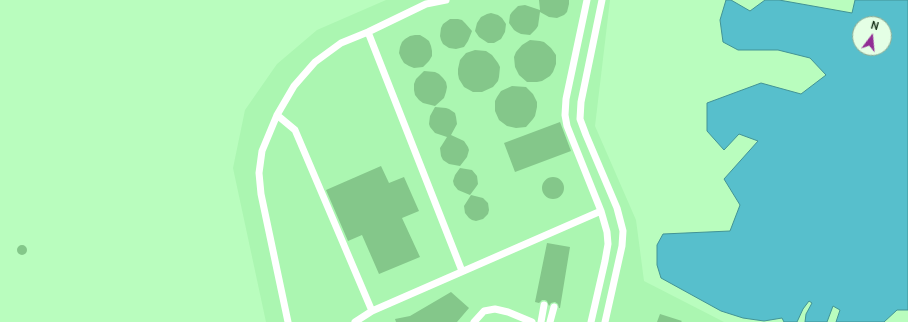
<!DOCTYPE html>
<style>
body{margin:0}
#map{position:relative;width:908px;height:322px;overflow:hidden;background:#b9fdbe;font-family:Cabin,sans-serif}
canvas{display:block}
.north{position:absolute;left:852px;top:16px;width:40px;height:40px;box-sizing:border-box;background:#e4ffe5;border:1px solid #90ab91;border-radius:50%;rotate:16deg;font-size:11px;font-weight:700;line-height:16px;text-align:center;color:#112c14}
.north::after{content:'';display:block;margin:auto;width:14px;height:18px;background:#912d94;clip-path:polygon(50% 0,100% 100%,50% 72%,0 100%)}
</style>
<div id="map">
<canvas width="908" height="322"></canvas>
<div class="north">N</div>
</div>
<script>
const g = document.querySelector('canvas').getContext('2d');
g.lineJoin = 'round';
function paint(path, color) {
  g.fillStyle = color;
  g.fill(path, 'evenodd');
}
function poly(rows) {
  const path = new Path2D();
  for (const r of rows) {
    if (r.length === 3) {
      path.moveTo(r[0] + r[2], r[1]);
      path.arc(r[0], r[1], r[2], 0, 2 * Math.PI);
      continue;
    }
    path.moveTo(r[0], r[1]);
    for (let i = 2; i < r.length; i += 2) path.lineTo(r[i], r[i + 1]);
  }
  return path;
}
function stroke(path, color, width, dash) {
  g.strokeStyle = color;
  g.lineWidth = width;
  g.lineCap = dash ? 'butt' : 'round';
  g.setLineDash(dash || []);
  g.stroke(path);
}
paint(poly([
 [386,0,610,0,595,126,636,220,644,281,724,322,266,322,233,168,245,110,277,64,317,30]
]), '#abf6b1');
const water = poly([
 [726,0,731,0,750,11,765,0,779,0,852,13,855,0,908,0,908,310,897,310,884,322,836,322,840,310,833,306,827,322,805,322,806,314,812,303,809,301,803,309,797,322,784,322,782,318,764,321,743,318,721,311,661,278,657,265,657,245,663,234,730,231,740,205,724,179,758,141,739,134,724,150,707,131,707,103,761,83,801,94,826,75,810,58,778,50,738,50,723,42,720,20,726,0],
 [860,24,884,24,884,48,860,48,860,24]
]);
paint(water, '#57bfcc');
stroke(water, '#429395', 1);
paint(poly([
 [539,0,569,0,569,4,567,12,564,15,557,18,549,17,540,12,538,26,536,29,530,35,521,34,517,32,514,30,509,23,510,15,512,12,518,6,525,5,540,10],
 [491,13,498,15,502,18,506,24,505,32,501,39,494,43,488,43,479,37,475,31,477,23,481,17,487,14],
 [450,19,458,19,462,20,465,23,472,31,468,41,464,47,456,49,449,48,443,44,441,40,440,36,441,28,443,24],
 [415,35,420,35,425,38,429,41,431,46,432,51,432,56,429,61,423,67,414,68,409,66,404,63,401,58,399,53,400,47,402,42,405,39,410,36],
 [530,40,540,41,544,42,551,48,556,55,556,64,553,72,550,76,542,81,537,82,527,82,519,75,515,67,514,57,516,52,522,45],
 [475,50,486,51,492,55,498,63,500,67,499,77,498,81,493,87,482,92,473,92,464,87,459,79,458,74,458,69,460,60,466,53],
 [424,71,435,72,439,74,443,78,446,82,447,87,446,92,444,98,435,106,423,103,419,100,415,95,414,90,414,84,416,79],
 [512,86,526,87,533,94,537,102,537,107,535,116,533,119,526,127,516,128,507,126,499,120,495,111,495,101,497,97,501,91],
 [435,107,446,108,449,109,455,113,456,117,457,124,451,135,464,141,468,147,469,150,467,157,460,166,449,164,443,160,441,156,440,148,442,145,447,137,435,133,430,127,429,124,430,116],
 [560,122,571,151,515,172,504,143],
 [381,166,389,183,404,177,419,211,402,218,420,257,379,274,362,235,348,241,326,190],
 [460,168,472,170,477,176,478,184,476,187,470,195,458,190,454,185,453,181,455,175],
 [553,188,11],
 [471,195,483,198,488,203,489,210,488,214,483,219,476,221,472,220,469,218,465,213,464,206],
 [547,243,570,247,560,308,559,308,558,304,555,302,551,303,549,306,547,301,545,300,542,300,539,303,535,302],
 [22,250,5],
 [451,292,469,308,457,322,396,322,395,319,410,316],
 [660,314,682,321,681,322,657,322]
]), '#84c78a');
stroke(poly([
 [587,0,566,99,565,115,567,126,601,211,607,232,608,244,605,261,591,322],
 [602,0,581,102,580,119,586,135,617,208,623,231,622,246,605,322],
 [368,32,462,271],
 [277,115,295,130,372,311],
 [288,322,261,194,259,173,262,151,277,115,294,86,315,62,341,43,368,32,426,4,446,0],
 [355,322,372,311,601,211],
 [474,322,484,311,495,309,508,312,532,322],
 [541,322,544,305],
 [550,322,554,307]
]), '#fff', 7);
</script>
